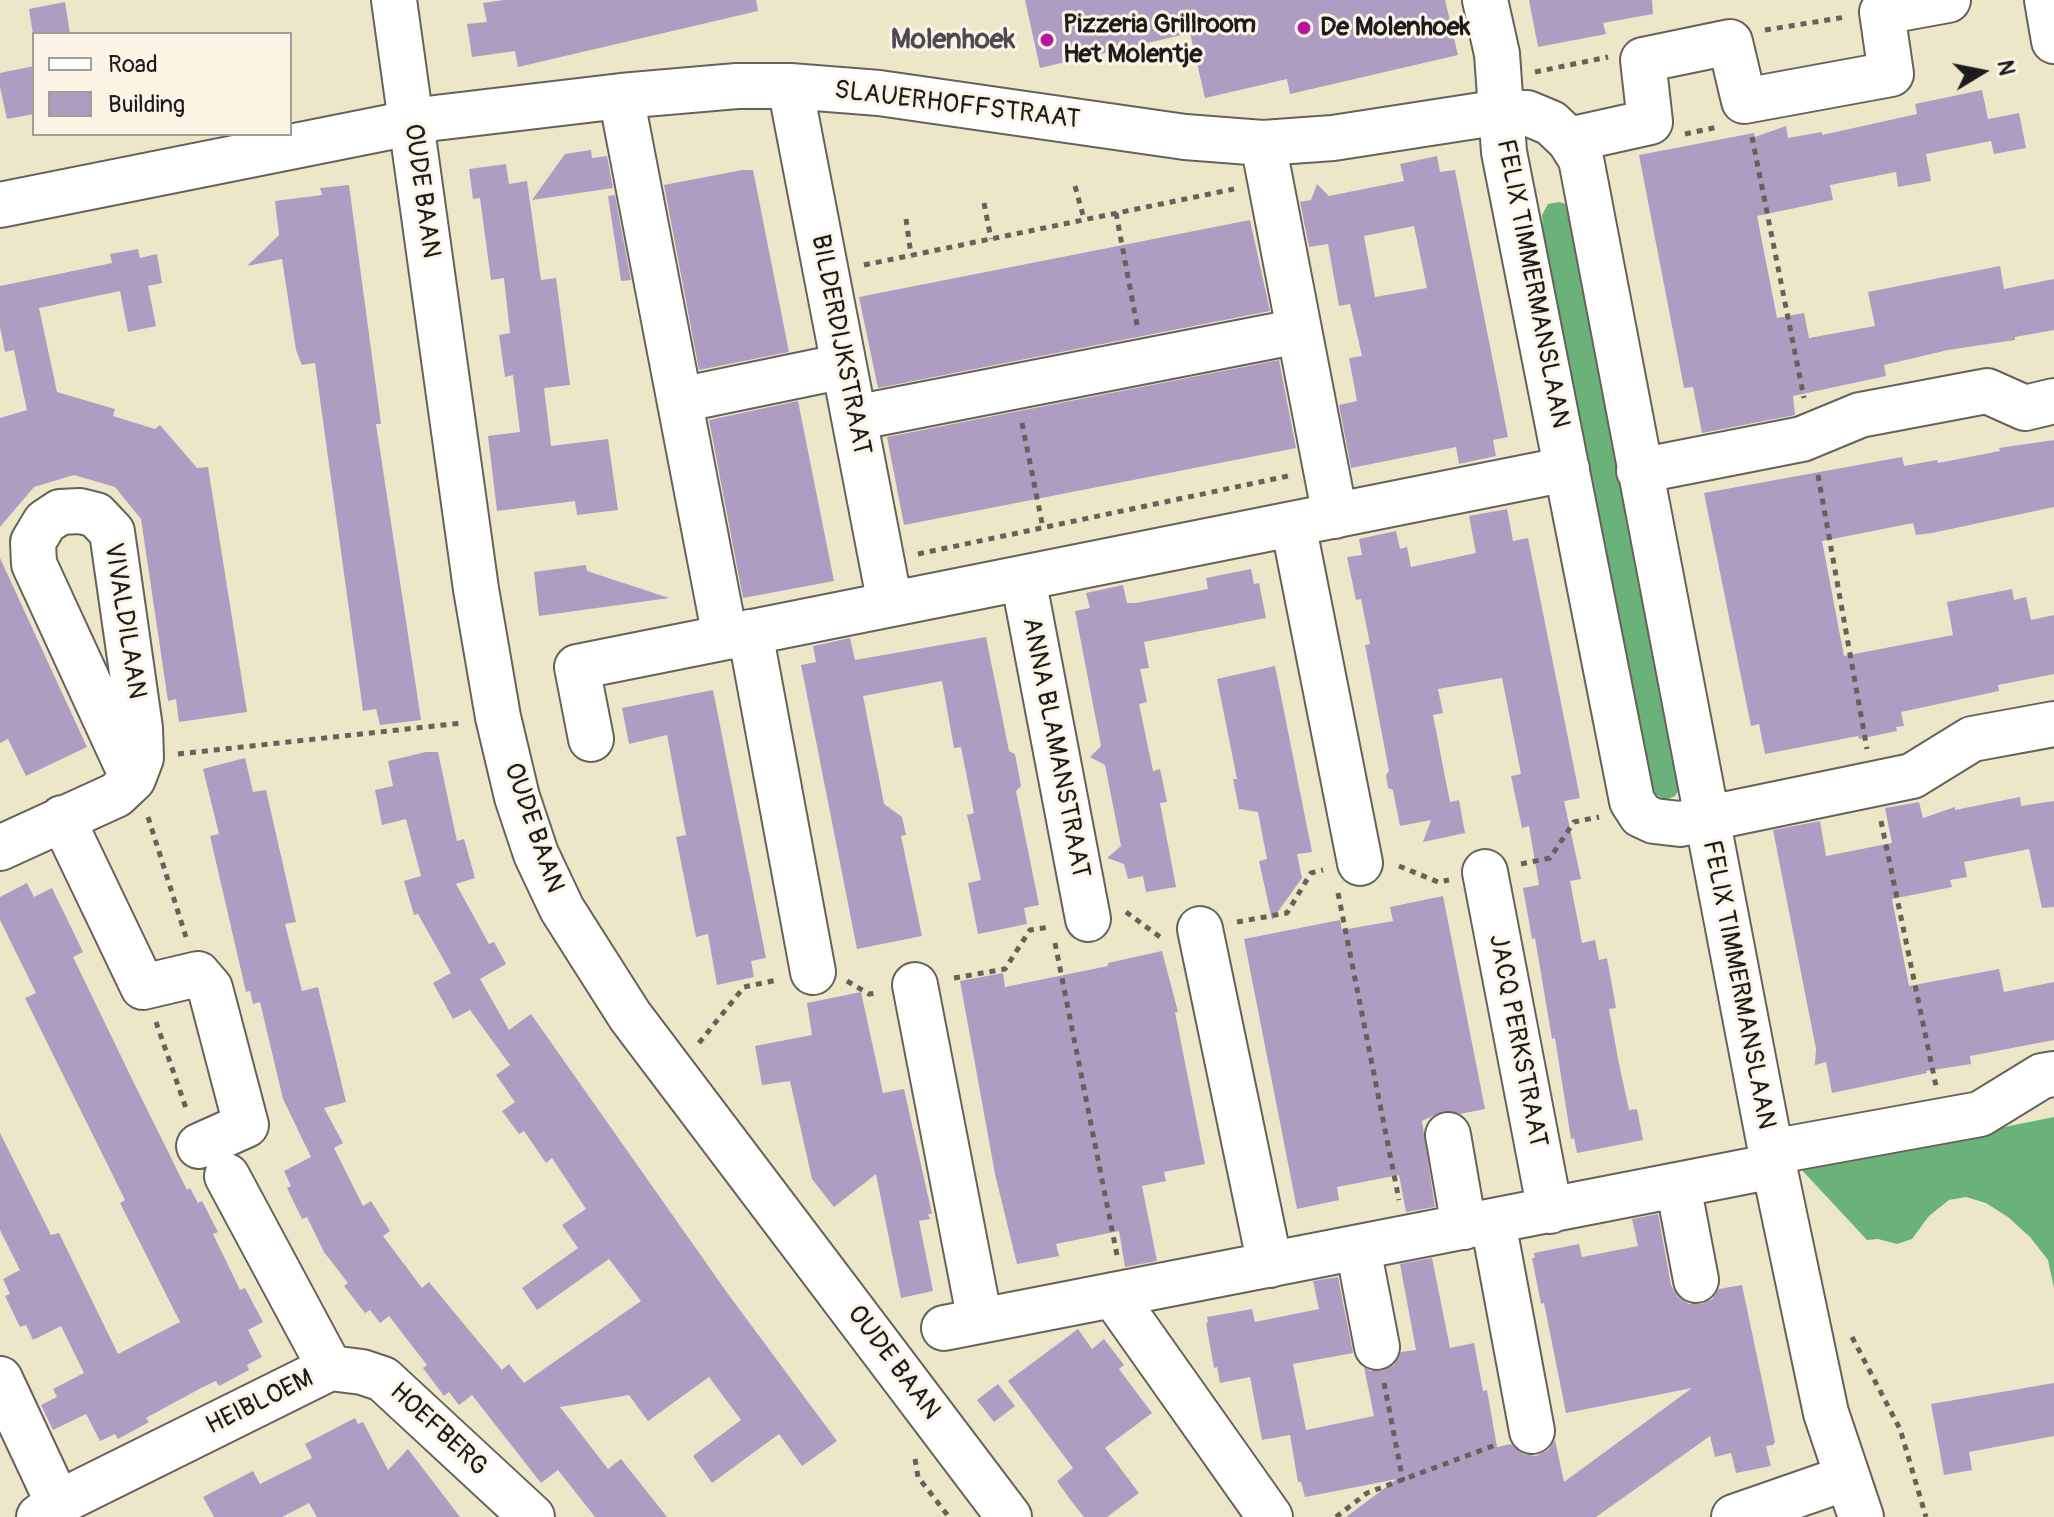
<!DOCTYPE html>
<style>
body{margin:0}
#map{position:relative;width:2054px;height:1517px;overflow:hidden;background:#ede7ca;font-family:Pangolin,sans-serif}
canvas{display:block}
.legend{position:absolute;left:32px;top:32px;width:260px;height:104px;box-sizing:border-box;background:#fcf5e5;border:2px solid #a29e95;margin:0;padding:10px 14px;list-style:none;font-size:24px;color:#1c1c1c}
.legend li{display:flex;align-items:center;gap:16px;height:40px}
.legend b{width:40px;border:2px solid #a29e95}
.north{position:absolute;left:1942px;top:32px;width:80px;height:80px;-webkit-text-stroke:6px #fcf5e5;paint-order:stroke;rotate:80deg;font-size:22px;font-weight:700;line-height:32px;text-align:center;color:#1c1c1c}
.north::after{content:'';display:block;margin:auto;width:28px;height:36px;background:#1c1c1c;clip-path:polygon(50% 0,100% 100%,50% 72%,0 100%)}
</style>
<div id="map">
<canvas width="2054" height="1517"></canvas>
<ul class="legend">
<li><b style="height:10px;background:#fff"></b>Road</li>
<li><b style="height:22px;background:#af9cc3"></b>Building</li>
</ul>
<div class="north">N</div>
</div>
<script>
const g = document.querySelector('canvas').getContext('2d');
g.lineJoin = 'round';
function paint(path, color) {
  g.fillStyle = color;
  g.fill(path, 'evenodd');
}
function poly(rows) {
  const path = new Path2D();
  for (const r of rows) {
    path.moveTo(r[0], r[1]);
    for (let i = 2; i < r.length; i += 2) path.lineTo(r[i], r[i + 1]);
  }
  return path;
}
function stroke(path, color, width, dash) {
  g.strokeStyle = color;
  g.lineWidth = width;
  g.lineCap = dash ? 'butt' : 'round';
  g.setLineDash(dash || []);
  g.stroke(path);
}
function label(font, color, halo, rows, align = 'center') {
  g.font = font + ' Pangolin,sans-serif';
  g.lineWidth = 6;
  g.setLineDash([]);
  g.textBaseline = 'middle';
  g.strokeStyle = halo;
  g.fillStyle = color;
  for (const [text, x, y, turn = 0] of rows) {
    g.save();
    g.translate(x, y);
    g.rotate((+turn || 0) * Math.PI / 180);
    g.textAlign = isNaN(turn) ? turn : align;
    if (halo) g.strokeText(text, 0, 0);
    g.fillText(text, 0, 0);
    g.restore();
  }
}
paint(poly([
 [1560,202,1568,205,1682,785,1675,796,1666,800,1656,795,1649,780,1639,737,1599,515,1544,243,1542,215,1548,204],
 [2054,1117,2054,1288,2048,1260,2030,1237,2008,1217,1986,1203,1966,1197,1949,1200,1929,1216,1912,1239,1897,1244,1878,1239,1867,1240,1800,1168]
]), '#6ab279');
paint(poly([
 [504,0,756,0,758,11,518,67,515,51,472,57,467,24,487,22,483,3],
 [1025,0,1445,0,1458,55,1290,94,1287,79,1205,98,1190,33,1040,68],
 [1529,0,1652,0,1653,14,1603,23,1606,34,1538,47],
 [65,2,70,34,33,34,29,9],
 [34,66,34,114,7,119,0,87,0,73],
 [1982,90,1988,119,2019,113,2026,148,1994,154,1991,141,1926,154,1931,181,1898,187,1896,172,1830,185,1833,200,1757,216,1777,318,1804,313,1809,338,1875,326,1868,292,2000,266,2004,289,2054,279,2054,330,2015,337,2015,340,1948,350,1884,365,1886,376,1793,396,1795,415,1702,433,1693,387,1684,388,1639,155,1754,133,1755,137,1786,126,1788,138,1822,132,1822,135,1917,114,1915,104],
 [591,150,592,158,607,156,613,188,532,200,565,154],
 [1437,156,1440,172,1455,170,1508,437,1493,440,1496,456,1459,464,1456,447,1351,468,1339,405,1357,401,1349,358,1362,356,1350,304,1339,306,1328,244,1309,247,1300,202,1311,200,1317,184,1329,196,1404,181,1400,164],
 [1414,226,1427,288,1375,297,1364,236],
 [506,164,509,184,527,181,541,280,556,278,570,385,544,388,551,446,608,439,618,510,577,515,575,501,497,511,488,436,520,432,513,375,505,377,499,335,510,333,504,278,491,280,480,198,473,199,469,169],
 [742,170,753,170,789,352,699,370,664,185],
 [349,185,381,424,376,424,421,720,380,725,376,709,363,711,315,363,302,365,296,350,282,259,247,266,279,235,275,201,322,195,320,188],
 [615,195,631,280,621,281,608,196],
 [1250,220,1270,311,878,388,859,297],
 [138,249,140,258,157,254,162,283,148,286,156,326,128,332,120,291,39,308,57,392,115,409,113,416,155,429,160,425,197,468,208,467,247,712,179,722,176,699,168,701,141,519,115,487,74,475,34,487,0,527,0,418,27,410,14,350,5,352,0,327,0,286,112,263,110,254],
 [1279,360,1296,448,904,525,887,437],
 [798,401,834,581,743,598,709,420],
 [2054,440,2054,507,1932,533,1916,535,1913,523,1822,541,1844,656,1953,635,1947,602,2012,589,2014,600,2026,597,2031,620,2054,615,2054,674,1998,685,1999,691,1901,712,1904,726,1896,727,1897,731,1859,739,1858,736,1765,754,1759,724,1751,726,1704,493,1902,457,1904,466,1937,460,1938,463,2000,451,1999,448],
 [1507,509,1513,541,1528,538,1580,798,1564,801,1581,879,1570,881,1582,943,1595,940,1599,960,1607,958,1616,1008,1609,1009,1618,1059,1629,1110,1637,1109,1643,1140,1577,1153,1574,1138,1571,1139,1555,1038,1552,1039,1535,938,1532,939,1523,888,1539,885,1529,826,1522,828,1511,776,1521,774,1502,678,1438,689,1443,713,1433,715,1444,772,1450,802,1459,800,1465,833,1423,842,1431,820,1400,826,1393,790,1388,788,1386,775,1389,771,1365,645,1370,644,1361,599,1356,600,1347,557,1362,555,1359,539,1396,531,1400,549,1407,547,1411,567,1476,553,1469,516],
 [0,558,87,747,26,776,8,739,0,743],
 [586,565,587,571,669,598,539,616,534,572],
 [1251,569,1254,584,1259,583,1266,618,1144,642,1149,668,1140,669,1147,702,1139,704,1153,771,1160,769,1167,802,1160,803,1176,887,1146,892,1143,876,1128,879,1124,864,1107,858,1121,846,1105,765,1090,757,1101,746,1075,611,1090,608,1086,593,1123,585,1127,603,1136,603,1208,589,1206,578],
 [986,637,1009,751,1015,754,1021,786,1016,791,1039,905,1024,908,1027,924,978,934,968,883,981,880,967,815,974,813,961,747,954,748,942,681,863,696,884,804,902,817,906,835,901,836,922,936,857,949,801,665,816,662,813,646,850,638,855,660],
 [1275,666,1312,852,1297,854,1302,878,1272,920,1259,861,1267,859,1258,812,1239,809,1233,779,1237,779,1217,679],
 [713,690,766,958,751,961,754,977,717,985,708,934,696,937,676,837,686,835,667,735,629,744,622,708],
 [426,752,438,752,457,841,464,839,475,878,456,884,489,944,494,942,506,964,480,979,509,1030,531,1014,728,1294,837,1441,802,1466,779,1434,712,1483,693,1456,741,1420,709,1377,648,1421,629,1395,560,1407,608,1469,621,1459,667,1517,595,1517,558,1470,541,1483,472,1395,459,1405,449,1392,444,1396,423,1368,427,1365,389,1316,380,1323,370,1310,365,1313,344,1286,348,1283,324,1252,307,1217,302,1219,287,1188,291,1186,284,1171,311,1157,283,1099,260,1002,253,1004,250,991,246,992,210,836,219,834,203,769,245,758,253,792,266,790,296,922,285,924,302,991,318,987,346,1102,324,1108,343,1143,334,1148,363,1206,371,1201,390,1231,383,1236,422,1288,429,1282,502,1370,509,1364,524,1383,641,1301,609,1259,537,1310,522,1288,578,1248,562,1225,586,1209,552,1158,546,1163,524,1131,519,1134,502,1111,515,1102,496,1075,510,1065,470,1010,453,1019,433,983,451,973,418,914,414,915,404,881,421,876,406,819,382,825,375,790,393,786,388,761],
 [2020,797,2021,806,2054,801,2054,907,2042,908,2029,849,1964,862,1967,877,1950,880,1952,887,1892,899,1909,986,1999,969,2004,992,2054,982,2054,1040,1970,1056,1971,1064,1926,1071,1927,1073,1832,1093,1826,1062,1815,1065,1816,1049,1773,830,1820,821,1826,856,1892,843,1885,808,1919,802,1923,818,1955,807,1955,810],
 [27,883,34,897,52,888,83,952,73,957,132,1079,187,1190,190,1188,198,1203,202,1201,218,1232,213,1234,240,1290,245,1288,263,1322,248,1330,262,1357,247,1365,249,1370,219,1386,216,1381,201,1388,146,1418,149,1422,118,1439,115,1434,100,1441,86,1414,53,1430,41,1405,57,1397,53,1389,84,1373,61,1326,33,1340,26,1325,20,1327,5,1296,10,1294,3,1279,20,1270,0,1230,0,1133,51,1235,59,1233,118,1354,180,1322,120,1203,125,1200,25,998,36,993,0,920,0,897],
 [1443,896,1485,1109,1460,1114,1443,1111,1422,1121,1435,1207,1406,1212,1399,1175,1337,1187,1339,1200,1297,1209,1244,939,1340,920,1342,930,1393,921,1390,907],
 [1162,951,1178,1012,1175,1012,1205,1164,1164,1172,1166,1181,1142,1186,1157,1261,1125,1267,1119,1231,1056,1244,1059,1256,1017,1264,995,1174,960,981,1003,973,1005,987,1108,966,1108,963],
 [861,992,883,1093,904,1089,932,1214,928,1214,930,1219,919,1221,933,1291,901,1298,876,1174,834,1207,812,1179,790,1081,762,1085,755,1046,812,1035,807,1003],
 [1658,1214,1671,1285,1678,1297,1689,1304,1701,1304,1712,1299,1719,1289,1742,1285,1775,1442,1773,1445,1766,1446,1771,1466,1736,1473,1731,1453,1715,1457,1710,1436,1596,1517,1346,1517,1397,1479,1305,1497,1301,1482,1298,1482,1290,1435,1262,1440,1250,1377,1220,1383,1217,1367,1214,1368,1206,1323,1208,1322,1207,1317,1252,1309,1255,1322,1319,1309,1313,1281,1338,1277,1353,1353,1293,1364,1306,1430,1374,1416,1364,1367,1370,1371,1382,1371,1394,1365,1401,1352,1416,1350,1400,1264,1432,1258,1450,1348,1474,1343,1483,1391,1487,1390,1497,1447,1511,1444,1523,1454,1536,1456,1548,1450,1555,1440,1564,1482,1692,1388,1566,1413,1544,1303,1541,1304,1532,1258,1535,1258,1534,1253,1579,1244,1582,1257,1638,1246,1632,1219],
 [1078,1329,1092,1349,1104,1339,1124,1365,1119,1369,1152,1413,1105,1448,1139,1493,1107,1517,1084,1517,1069,1498,1057,1481,1073,1468,1008,1381],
 [2054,1383,2054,1436,1969,1452,1972,1470,1944,1475,1931,1404],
 [998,1384,1015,1406,994,1422,977,1400],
 [355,1418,358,1424,363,1422,388,1470,408,1449,460,1517,317,1517,309,1503,282,1517,214,1517,203,1497,253,1471,260,1484,312,1458,305,1444]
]), '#af9cc3');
const minor = poly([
 [394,0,476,589,498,717,517,797,536,854,562,909,630,1016,1009,1517],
 [1485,0,1497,54,1504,152,1632,801,1641,815,1654,821,1680,824,1912,776,1972,739,2054,724],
 [2047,0,2054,41],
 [790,86,890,604],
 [621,96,725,637],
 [1569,140,1650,122,1643,60,1730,42,1744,101,1891,74,1882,12,1948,0],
 [1263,143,1335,516],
 [0,205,435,118,621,96,737,86,790,86,879,93,1185,137,1263,143,1333,138,1501,112,1527,113,1551,123,1569,140,1581,159,1771,1152,1826,1413,1861,1517],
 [680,400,844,366],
 [854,418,1299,331],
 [1639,471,1802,439,1860,415,1987,391,2025,408,2054,401],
 [1293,524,1360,863],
 [1023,578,1088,919],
 [750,632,813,972],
 [591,739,577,667,1567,469],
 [62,818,143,987,198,974,210,988,246,1125,199,1146],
 [0,848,116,795,133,779,141,758,140,728,112,532,96,515,80,511,60,512,45,522,33,542,34,564,133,779],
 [1485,872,1550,1211],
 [1200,929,1270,1265],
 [915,985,980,1321],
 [1448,1135,1464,1227],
 [1771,1152,1980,1114,2042,1076,2054,1074],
 [1678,1185,1696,1280],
 [1493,1222,1532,1431],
 [1358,1248,1377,1347],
 [1113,1295,1270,1517],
 [944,1328,1774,1166],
 [330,1368,362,1372,383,1379,532,1517],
 [0,1379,58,1503],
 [39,1517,58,1503,330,1368,227,1176],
 [1734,1517,1846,1478]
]);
stroke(minor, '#656359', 48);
stroke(poly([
 [1765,30,1846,17],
 [1535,72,1608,57],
 [1685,134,1718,127],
 [1752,137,1804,398],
 [1075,186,1084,219],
 [984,203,991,239],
 [1116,213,1137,325],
 [906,219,911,255],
 [864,265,1234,189],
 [1022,423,1043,528],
 [1818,475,1867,749],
 [918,554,1288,476],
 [178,754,462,723],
 [148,817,186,937],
 [1881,821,1936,1086],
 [1521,864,1550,858,1574,822,1599,817],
 [1399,866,1438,882,1449,880],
 [1338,893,1399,1200],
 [1126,912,1160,937,1164,936],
 [1237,922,1287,913,1311,873,1323,870],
 [1055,943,1117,1255],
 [954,978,1005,969,1030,930,1050,927],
 [847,981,869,994,877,993],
 [156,1022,187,1111],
 [699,1043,744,987,777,980],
 [1852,1337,1900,1429,1926,1517],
 [1384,1383,1403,1481],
 [915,1459,918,1477,949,1517],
 [1336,1517,1367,1493,1498,1444]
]), '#656359', 5, [6, 6]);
stroke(minor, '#fff', 44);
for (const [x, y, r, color] of [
 [1304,28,8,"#b5179e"],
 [1047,40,8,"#b5179e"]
]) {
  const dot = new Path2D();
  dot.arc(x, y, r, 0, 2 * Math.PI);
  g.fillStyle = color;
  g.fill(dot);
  stroke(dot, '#fcf5e5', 3);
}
label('bold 26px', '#1c1c1c', '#fcf5e5', [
 ["Pizzeria Grillroom",1063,25],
 ["Het Molentje",1063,55],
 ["De Molenhoek",1320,28]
], 'left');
label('26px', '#1c1c1c', '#fcf5e5', [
 ["SLAUERHOFFSTRAAT",957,106,7],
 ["OUDE BAAN",421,191,82],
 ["FELIX TIMMERMANSLAAN",1532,284,79],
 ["BILDERDIJKSTRAAT",840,345,79],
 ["VIVALDILAAN",124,621,81],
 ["ANNA BLAMANSTRAAT",1055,748,79],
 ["OUDE BAAN",533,828,71],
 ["FELIX TIMMERMANSLAAN",1738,985,79],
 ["JACQ PERKSTRAAT",1517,1041,79],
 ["OUDE BAAN",893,1363,53],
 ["HEIBLOEM",260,1403,-26],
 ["HOEFBERG",438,1430,43]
]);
label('bold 28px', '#4f4956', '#fcf5e5', [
 ["Molenhoek",953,41]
]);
</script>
